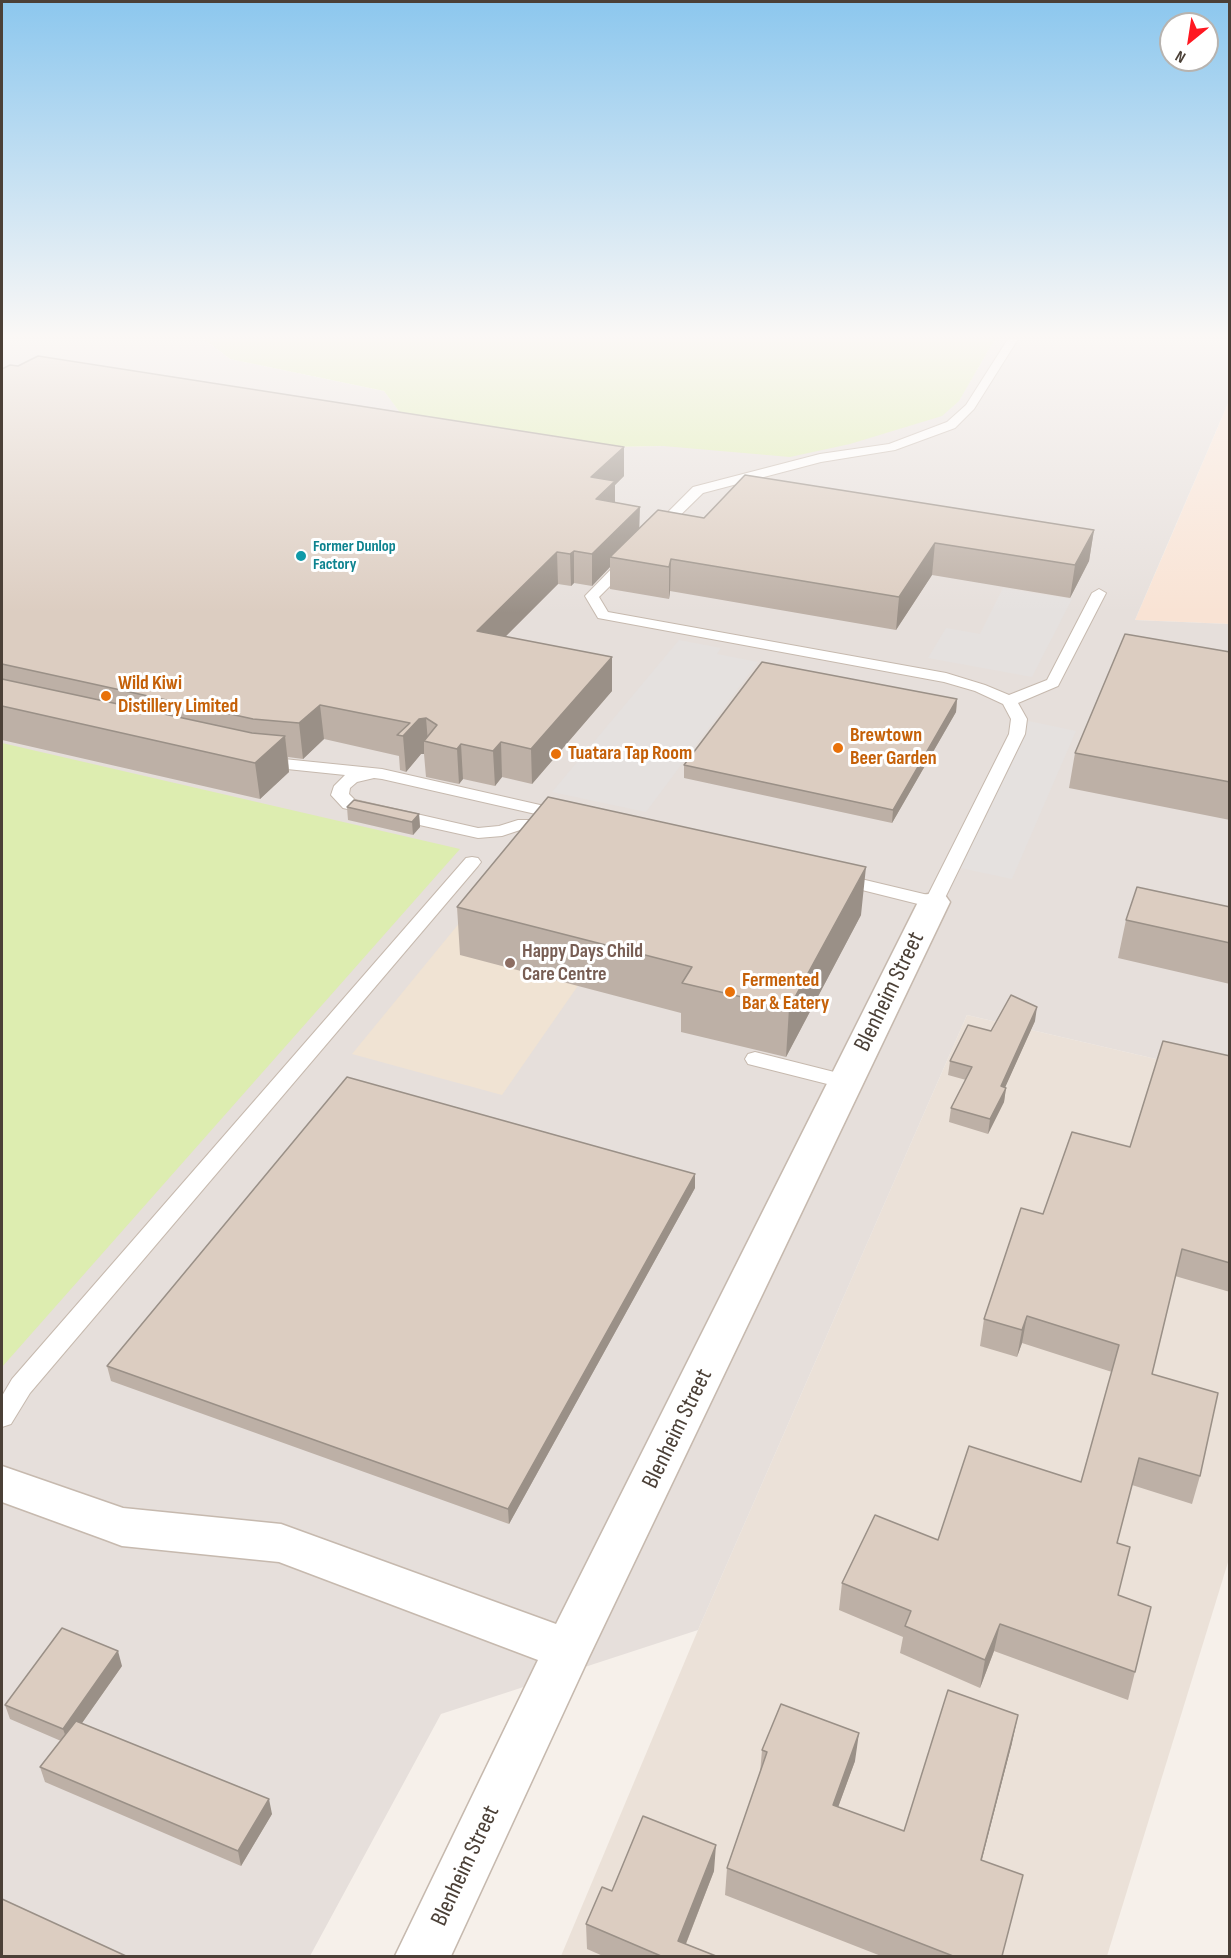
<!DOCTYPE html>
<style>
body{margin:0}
#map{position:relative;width:1231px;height:1958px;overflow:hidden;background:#f6f0ea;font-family:"Sofia Sans Condensed",sans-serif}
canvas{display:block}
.frame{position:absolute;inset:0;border:3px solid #4b4037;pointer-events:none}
.north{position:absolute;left:1159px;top:12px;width:60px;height:60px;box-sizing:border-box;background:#fff;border:2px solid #b7b3af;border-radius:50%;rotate:210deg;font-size:16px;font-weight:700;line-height:24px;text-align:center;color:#4b4037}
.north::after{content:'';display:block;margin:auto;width:21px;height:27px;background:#ff1821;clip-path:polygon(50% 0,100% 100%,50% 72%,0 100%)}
</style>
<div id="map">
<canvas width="1231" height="1958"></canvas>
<div class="frame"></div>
<div class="north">N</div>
</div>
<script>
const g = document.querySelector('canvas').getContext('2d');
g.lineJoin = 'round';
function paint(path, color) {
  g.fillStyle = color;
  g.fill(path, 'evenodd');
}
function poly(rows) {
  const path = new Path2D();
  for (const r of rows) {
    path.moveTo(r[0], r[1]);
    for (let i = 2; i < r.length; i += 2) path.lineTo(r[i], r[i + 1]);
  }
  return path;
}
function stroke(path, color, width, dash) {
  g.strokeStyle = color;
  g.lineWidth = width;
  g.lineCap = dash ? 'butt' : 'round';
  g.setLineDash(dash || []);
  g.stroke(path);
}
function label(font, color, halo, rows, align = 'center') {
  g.font = font + ' "Sofia Sans Condensed",sans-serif';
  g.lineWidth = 6;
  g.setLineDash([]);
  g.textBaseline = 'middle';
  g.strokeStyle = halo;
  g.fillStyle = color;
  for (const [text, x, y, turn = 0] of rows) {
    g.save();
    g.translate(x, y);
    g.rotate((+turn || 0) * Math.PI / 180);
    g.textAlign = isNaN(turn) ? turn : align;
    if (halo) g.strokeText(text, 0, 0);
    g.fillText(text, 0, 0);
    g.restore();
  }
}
paint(poly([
 [967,1015,1229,1076,1229,1559,1107,1956,561,1956,698,1630]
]), '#ebe1d8');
paint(poly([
 [1229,401,1229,624,1135,620,1167,546]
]), '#f9e3d4');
paint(poly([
 [2,339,204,339,230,359,384,391,413,429,541,448,663,446,959,400,995,339,1229,339,1229,401,1135,620,1229,624,1229,1076,967,1015,698,1630,441,1714,310,1956,2,1956]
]), '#e6dfdb');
paint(poly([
 [529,838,600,954,502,1095,352,1054]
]), '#f0e3d3');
paint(poly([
 [204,339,995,339,959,401,942,416,850,444,790,457,663,446,541,448,412,429,384,391,230,359],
 [2,743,460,849,2,1367]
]), '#ddedb0');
paint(poly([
 [1003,588,1072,599,1032,677,928,658,946,628,980,634],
 [679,640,721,648,717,654,758,662,646,812,552,792],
 [1019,719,1076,731,1012,879,951,866]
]), '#e5e1df');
const lane = poly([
 [1008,339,1018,339,974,409,955,428,895,450,821,462,703,493,662,533,657,534,650,530,693,487,820,454,889,444,947,422,966,405,1008,339],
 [628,556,635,560,633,563,599,597,608,612,946,673,985,685,1009,695,1047,680,1092,593,1099,589,1106,593,1058,686,1018,703,1027,719,1025,734,943,902,941,906,934,908,834,883,831,879,834,875,840,874,928,895,1009,734,1011,719,1003,704,975,691,944,682,598,618,585,596,623,557,628,556],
 [264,757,382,769,562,810,568,811,571,815,568,819,562,820,382,779,374,778,357,782,350,788,349,794,355,800,478,828,499,826,518,820,551,820,557,821,560,825,557,829,551,830,520,830,502,836,478,838,343,808,331,795,334,786,345,775,258,766,256,762,264,757],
 [472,857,478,858,481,862,478,866,30,1393,11,1424,2,1427,2,1396,12,1379,466,858,472,857],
 [755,1052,854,1077,857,1082,854,1087,847,1089,748,1064,745,1059,748,1054,755,1052]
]);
const street = poly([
 [934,893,945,895,950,902,589,1657,451,1956,395,1956,538,1660,279,1562,122,1546,106,1540,2,1502,2,1466,123,1508,281,1524,556,1624,918,902,923,895,934,893]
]);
stroke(lane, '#c6b9ae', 2);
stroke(street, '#c6b9ae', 3);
paint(lane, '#fff');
paint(street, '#fff');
paint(poly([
 [2,369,624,447,624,476,615,485,615,503,639,528,704,518,1094,530,1089,561,1070,598,932,575,896,630,670,591,669,599,610,589,610,567,592,586,574,583,571,586,558,584,506,636,612,691,532,784,502,777,495,786,463,779,459,784,426,777,424,754,421,754,406,772,400,770,399,756,324,739,303,759,288,757,289,772,260,799,2,740],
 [1230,652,1230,820,1069,788,1075,753],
 [957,699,956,712,892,823,684,778,684,765],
 [347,807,419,814,420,827,413,835,348,820],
 [457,907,861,915,786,1057,681,1032,681,1013,460,955],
 [1230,907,1230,984,1118,958,1126,920],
 [1035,1021,1005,1087,1006,1088,1004,1102,988,1134,949,1122,951,1108,966,1080,948,1075,950,1061,991,1031],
 [1230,1056,1230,1292,1175,1276,1152,1374,1200,1476,1192,1504,1132,1485,1117,1543,1118,1595,1135,1672,1128,1700,994,1651,980,1688,900,1653,903,1637,839,1610,842,1583,938,1540,1081,1482,1112,1372,1022,1343,1017,1357,980,1346,984,1319,1043,1214,1130,1147],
 [695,1188,509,1524,111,1381,107,1366],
 [122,1666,82,1723,272,1814,241,1866,45,1782,40,1767,61,1741,10,1719,5,1705],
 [1012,1743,981,1860,1002,1956,881,1956,725,1895,727,1868,760,1773,762,1750,855,1761,838,1807,904,1831],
 [714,1871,686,1944,716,1956,603,1956,587,1949,586,1924,612,1891]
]), '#bdb0a6');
paint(poly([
 [624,447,624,476,615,485,615,512,596,530,591,477],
 [640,507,639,538,610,557,610,567,592,586,592,554],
 [1094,530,1089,561,1070,598,1075,565],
 [935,543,932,575,896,630,899,597],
 [574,551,574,583,571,586,570,554],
 [557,552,558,584,478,664,477,631],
 [671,559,670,591,669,599,669,567],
 [612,657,612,691,532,784,531,749],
 [957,699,956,712,892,823,893,810],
 [320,705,324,739,303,759,299,723],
 [426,718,428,742,424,741,424,754,421,754,406,772,403,736,419,719],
 [285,736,289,772,260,799,255,763],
 [501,742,502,777,495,786,493,751],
 [461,744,463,779,459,784,457,749],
 [419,814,420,827,413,835,412,822],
 [866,867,861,915,786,1057,789,1008],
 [1037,1007,1035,1021,999,1101,1001,1086],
 [1006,1088,1004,1102,988,1134,990,1119],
 [695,1174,695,1188,509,1524,508,1509],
 [1027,1316,1022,1343,1017,1357,1022,1330],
 [1000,1624,994,1651,980,1688,985,1660],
 [118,1651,122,1666,68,1743,63,1729],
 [1018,1715,1012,1743,975,1886,981,1860],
 [859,1733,855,1761,829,1832,833,1805],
 [269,1799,272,1814,241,1866,238,1851],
 [716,1845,714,1871,681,1956,678,1941]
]), '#9a9087');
const building = poly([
 [38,356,624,447,591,477,615,481,596,499,640,507,592,554,574,551,570,554,557,552,477,631,612,657,531,749,501,742,493,751,461,744,457,749,424,741,437,725,426,718,419,719,403,736,397,735,410,723,320,705,299,723,253,719,2,664,2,369,10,365,18,366,38,356],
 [745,475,1094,530,1075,565,935,543,899,597,671,559,669,567,610,557,658,510,704,518,745,475],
 [1125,634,1230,652,1230,782,1075,753,1125,634],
 [762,662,957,699,893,810,684,765,762,662],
 [2,679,252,733,285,736,255,763,2,706,2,679],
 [548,797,866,867,789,1008,682,983,692,967,457,907,548,797],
 [354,800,419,814,412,822,347,807,354,800],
 [1137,887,1230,907,1230,943,1126,920,1137,887],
 [1011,995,1037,1007,1001,1086,1006,1088,990,1119,951,1108,972,1067,950,1061,968,1025,991,1031,1011,995],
 [1163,1041,1230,1056,1230,1263,1182,1249,1152,1374,1218,1393,1200,1476,1139,1458,1117,1543,1130,1547,1118,1595,1151,1607,1135,1672,1000,1624,985,1660,905,1626,911,1611,842,1583,875,1515,938,1540,969,1446,1081,1482,1119,1345,1027,1316,1022,1330,984,1319,1021,1208,1043,1214,1072,1132,1130,1147,1163,1041],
 [347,1077,695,1174,508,1509,107,1366,347,1077],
 [62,1628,118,1651,63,1729,5,1705,62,1628],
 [948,1690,1018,1715,981,1860,1023,1875,1002,1956,953,1956,727,1868,767,1752,762,1750,781,1704,859,1733,833,1805,904,1831,948,1690],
 [76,1721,269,1799,238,1851,40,1767,76,1721],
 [643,1816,716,1845,678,1941,716,1956,661,1956,586,1924,602,1887,612,1891,643,1816],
 [2,1899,126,1956,2,1956,2,1899]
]);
paint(building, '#dccdc1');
stroke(building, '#9a9087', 1.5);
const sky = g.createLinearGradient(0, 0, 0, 613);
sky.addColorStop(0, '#8cc7ee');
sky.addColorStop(0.55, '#fbf8f6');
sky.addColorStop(1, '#fbf8f600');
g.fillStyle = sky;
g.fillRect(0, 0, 1231, 613);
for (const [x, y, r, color] of [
 [301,556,6,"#0f9aa8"],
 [106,696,6,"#e8710a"],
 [838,748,6,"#e8710a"],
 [556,754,6,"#e8710a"],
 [510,963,6,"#8d6e63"],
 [730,992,6,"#e8710a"]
]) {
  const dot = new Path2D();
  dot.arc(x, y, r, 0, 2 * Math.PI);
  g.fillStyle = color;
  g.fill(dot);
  stroke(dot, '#fff', 2);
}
label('bold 16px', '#0d838f', '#fff', [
 ["Former Dunlop",313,547],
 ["Factory",313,565]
], 'left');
label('bold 20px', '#c56008', '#fff', [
 ["Wild Kiwi",118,684],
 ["Distillery Limited",118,707],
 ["Brewtown",850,736],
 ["Beer Garden",850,759],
 ["Tuatara Tap Room",568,754],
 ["Fermented",742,981],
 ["Bar & Eatery",742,1004]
], 'left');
label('bold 20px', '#785e54', '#fff', [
 ["Happy Days Child",522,952],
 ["Care Centre",522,975]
], 'left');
label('24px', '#4b4037', '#fff', [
 ["Blenheim Street",890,992,-64],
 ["Blenheim Street",678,1429,-64],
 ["Blenheim Street",466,1866,-65]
]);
</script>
